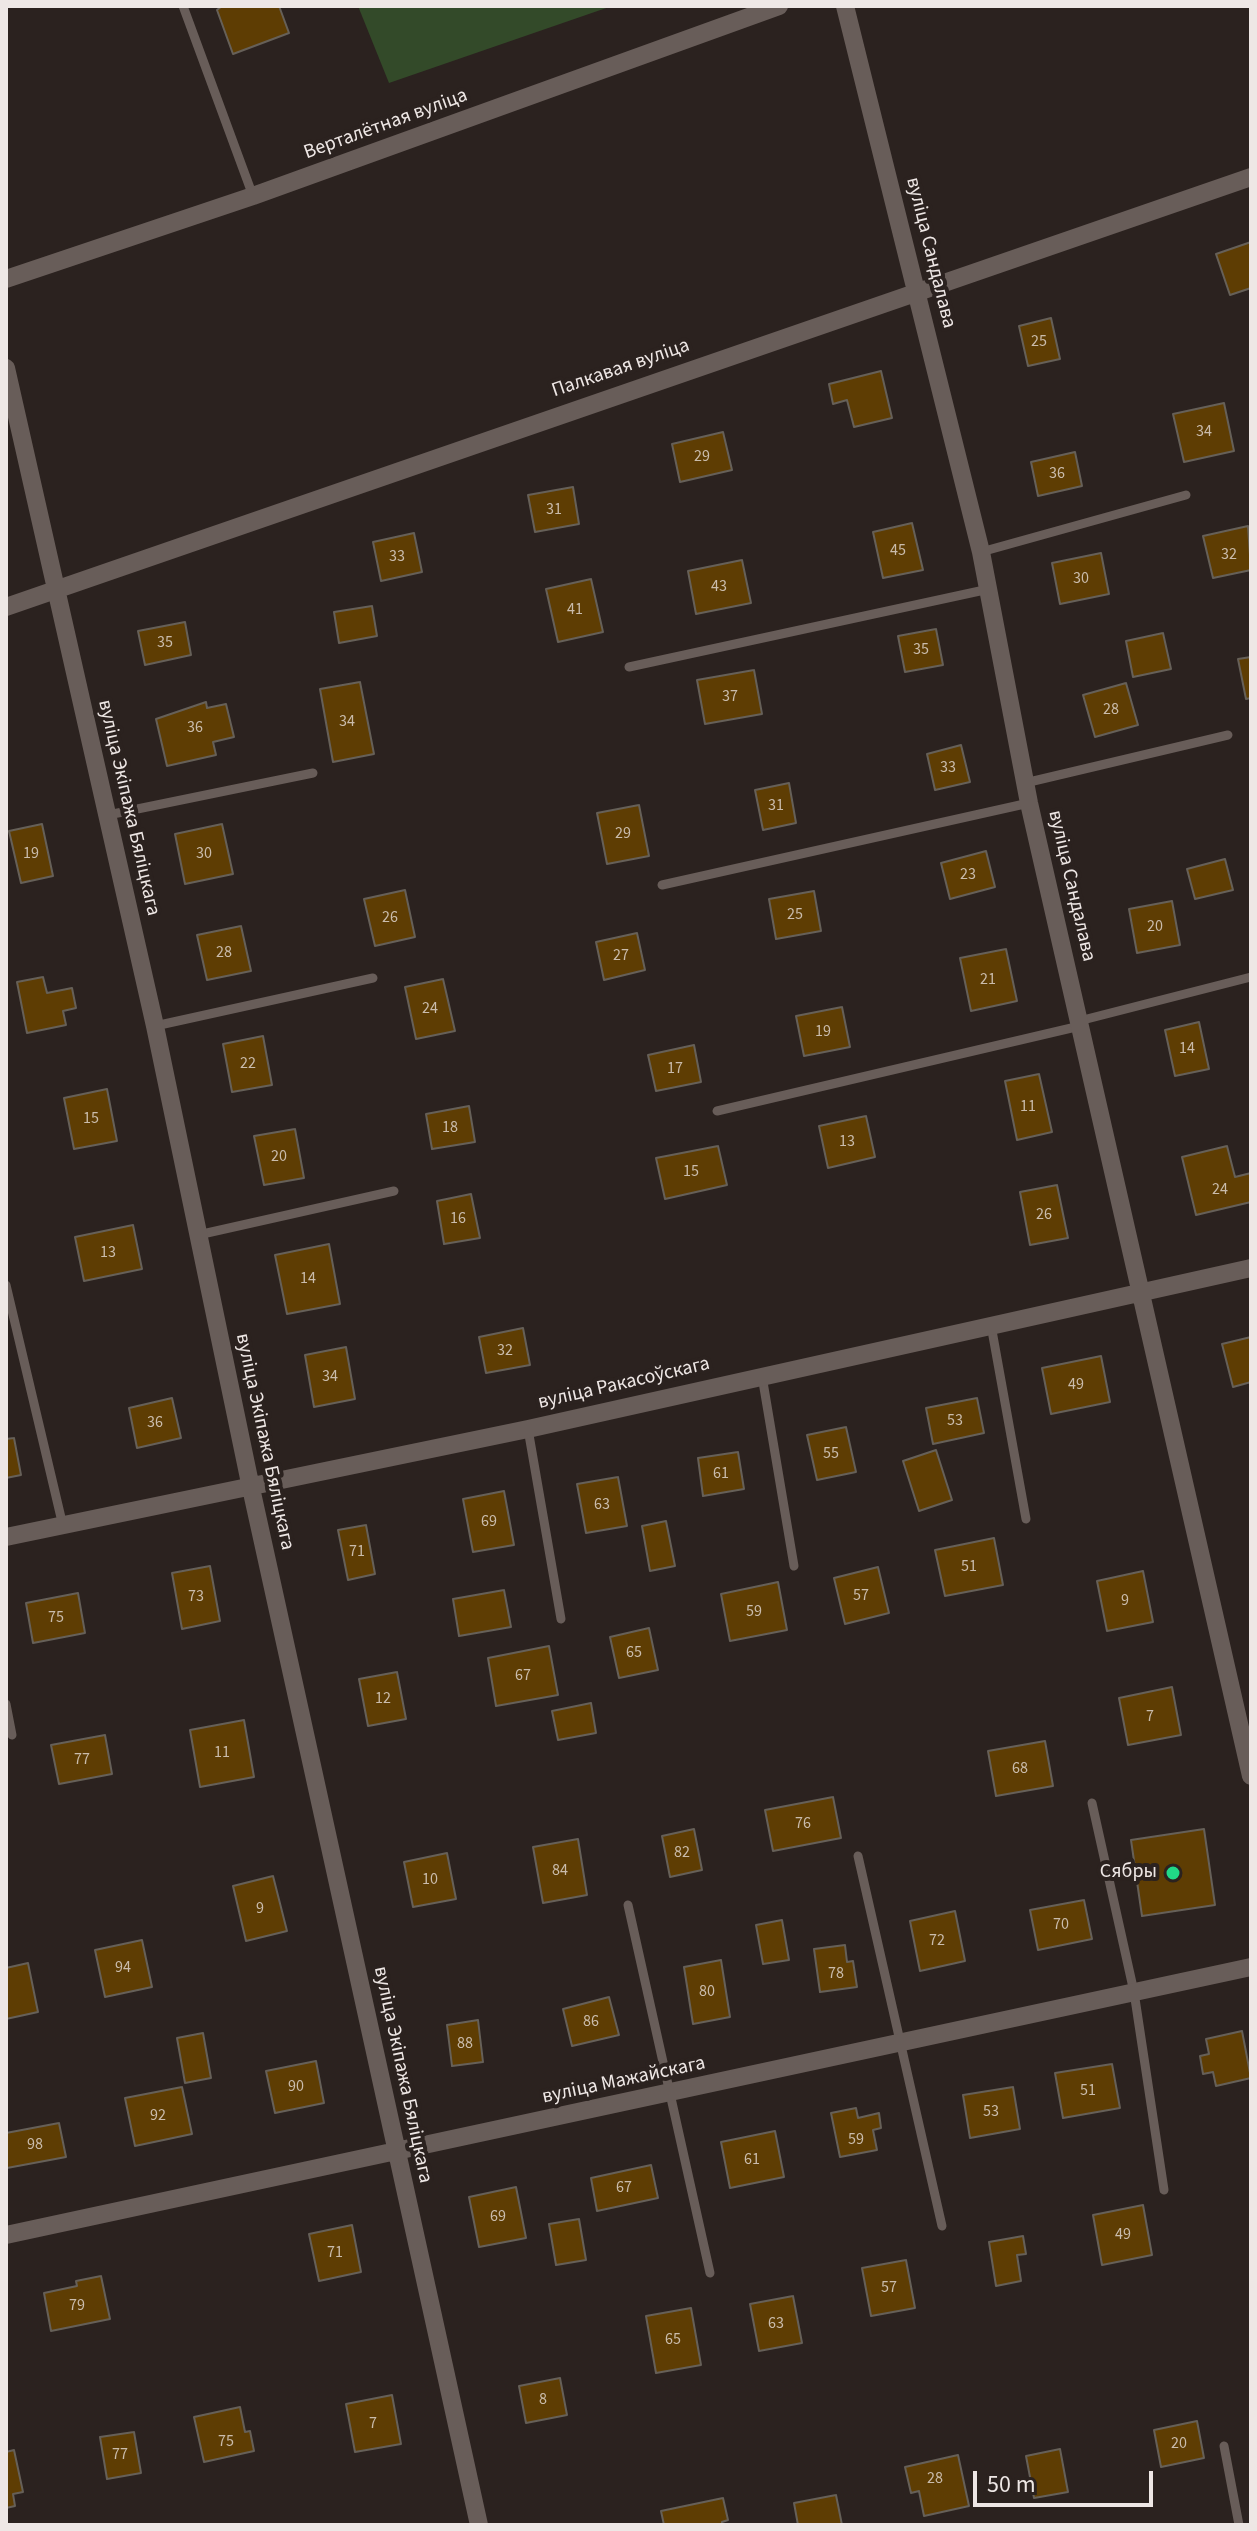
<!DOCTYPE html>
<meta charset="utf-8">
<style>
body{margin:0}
#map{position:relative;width:1257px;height:2531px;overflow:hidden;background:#2b221f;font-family:"Source Sans 3",sans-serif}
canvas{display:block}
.frame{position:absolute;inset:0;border:8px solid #eee7e5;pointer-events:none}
.scale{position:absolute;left:973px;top:2471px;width:180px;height:36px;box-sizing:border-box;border:4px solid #eee7e5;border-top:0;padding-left:10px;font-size:24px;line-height:28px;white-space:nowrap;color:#eee7e5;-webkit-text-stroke:6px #2b221f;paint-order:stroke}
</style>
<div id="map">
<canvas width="1257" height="2531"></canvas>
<div class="frame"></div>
<div class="scale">50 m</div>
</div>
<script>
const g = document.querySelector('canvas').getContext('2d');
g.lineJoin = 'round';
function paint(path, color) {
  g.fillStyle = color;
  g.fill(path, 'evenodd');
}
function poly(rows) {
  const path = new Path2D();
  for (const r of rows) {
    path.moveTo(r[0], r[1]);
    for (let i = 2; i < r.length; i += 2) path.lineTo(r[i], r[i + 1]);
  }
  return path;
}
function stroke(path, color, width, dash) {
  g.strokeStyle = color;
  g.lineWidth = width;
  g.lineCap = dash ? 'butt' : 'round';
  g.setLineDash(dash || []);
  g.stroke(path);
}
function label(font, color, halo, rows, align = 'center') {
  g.font = font + ' "Source Sans 3",sans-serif';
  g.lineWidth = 8;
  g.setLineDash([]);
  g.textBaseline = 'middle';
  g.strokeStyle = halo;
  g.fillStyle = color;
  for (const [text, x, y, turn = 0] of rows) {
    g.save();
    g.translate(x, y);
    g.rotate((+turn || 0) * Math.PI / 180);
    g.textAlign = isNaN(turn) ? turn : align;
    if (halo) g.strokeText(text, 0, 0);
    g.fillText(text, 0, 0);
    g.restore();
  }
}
paint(poly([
 [358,6,612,6,389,83]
]), '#334a29');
const building = poly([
 [222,6,279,6,289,33,233,54,217,10,222,6],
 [1251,242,1251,288,1230,295,1216,254,1251,242],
 [1051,318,1060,359,1028,366,1019,326,1051,318],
 [881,371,892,418,854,427,847,400,833,404,829,384,881,371],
 [1224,403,1234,451,1184,462,1173,414,1224,403],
 [723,432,732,470,680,482,672,444,723,432],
 [1075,452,1082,486,1038,496,1031,462,1075,452],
 [573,487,579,524,535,532,528,495,573,487],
 [912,523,923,570,883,578,873,532,912,523],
 [1248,526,1251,570,1213,578,1203,536,1248,526],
 [414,533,422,572,381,581,373,542,414,533],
 [1101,553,1109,594,1060,604,1052,563,1101,553],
 [742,560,751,603,696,614,688,571,742,560],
 [591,579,603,632,558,642,546,589,591,579],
 [372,606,377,636,339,643,334,612,372,606],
 [185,622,191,655,145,665,138,631,185,622],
 [936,629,943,665,905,672,898,636,936,629],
 [1163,633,1171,669,1133,677,1126,641,1163,633],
 [1251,657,1251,698,1246,699,1238,659,1251,657],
 [754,670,762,714,705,724,697,680,754,670],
 [360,682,374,754,333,762,320,689,360,682],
 [1126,683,1138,725,1095,737,1083,695,1126,683],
 [206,702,207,708,226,704,234,737,213,742,216,755,167,766,156,719,206,702],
 [961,745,970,782,935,790,927,754,961,745],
 [789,783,796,823,763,830,755,790,789,783],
 [639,805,649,856,607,864,597,813,639,805],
 [42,824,53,876,21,883,9,831,42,824],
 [222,824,233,874,185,884,175,834,222,824],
 [986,851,995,887,950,899,941,863,986,851],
 [1225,859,1233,890,1195,899,1187,869,1225,859],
 [405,890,415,937,375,946,364,899,405,890],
 [814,891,821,931,776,939,769,899,814,891],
 [1172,901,1180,945,1137,953,1129,909,1172,901],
 [241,926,251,971,207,980,197,935,241,926],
 [637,933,645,970,604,980,596,942,637,933],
 [1006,949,1017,1001,971,1011,960,958,1006,949],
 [43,977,47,993,72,988,76,1008,63,1011,66,1025,27,1033,17,982,43,977],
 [443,979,455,1031,416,1039,405,987,443,979],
 [842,1007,850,1047,804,1056,796,1016,842,1007],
 [1199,1022,1209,1069,1175,1076,1165,1030,1199,1022],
 [263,1036,272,1085,232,1092,223,1044,263,1036],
 [694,1045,701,1082,656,1091,648,1055,694,1045],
 [1039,1074,1052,1132,1017,1140,1005,1081,1039,1074],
 [107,1089,117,1141,74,1149,64,1098,107,1089],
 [469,1106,475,1142,432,1149,426,1114,469,1106],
 [866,1116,875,1157,828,1168,819,1126,866,1116],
 [295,1129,304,1178,264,1185,254,1136,295,1129],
 [718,1146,727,1185,665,1199,656,1158,718,1146],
 [1227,1146,1235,1177,1251,1173,1251,1202,1196,1215,1182,1157,1227,1146],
 [1057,1185,1068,1238,1030,1245,1020,1192,1057,1185],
 [471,1194,480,1238,444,1244,437,1201,471,1194],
 [133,1225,142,1269,84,1281,75,1237,133,1225],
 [329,1244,340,1304,287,1314,275,1255,329,1244],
 [523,1328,530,1365,486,1373,479,1337,523,1328],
 [1251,1337,1251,1382,1233,1387,1222,1344,1251,1337],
 [346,1347,355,1399,314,1407,305,1355,346,1347],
 [1101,1356,1110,1402,1051,1414,1042,1368,1101,1356],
 [172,1398,181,1438,137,1448,129,1408,172,1398],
 [977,1398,984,1433,933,1444,926,1408,977,1398],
 [846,1427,856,1472,817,1480,807,1435,846,1427],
 [14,1438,21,1475,6,1478,6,1439,14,1438],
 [936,1450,952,1500,919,1511,903,1461,936,1450],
 [738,1452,744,1489,703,1496,698,1458,738,1452],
 [618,1477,627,1526,586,1533,577,1484,618,1477],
 [504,1491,514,1545,473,1552,463,1499,504,1491],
 [666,1521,675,1566,650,1571,642,1526,666,1521],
 [366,1525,375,1574,348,1580,338,1530,366,1525],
 [994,1538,1003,1585,945,1596,935,1550,994,1538],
 [210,1566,220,1621,182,1629,172,1573,210,1566],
 [878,1567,889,1613,845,1624,834,1578,878,1567],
 [1143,1571,1153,1622,1107,1631,1097,1581,1143,1571],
 [778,1582,787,1630,730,1641,721,1594,778,1582],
 [504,1590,511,1627,459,1636,453,1599,504,1590],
 [78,1593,85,1633,33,1643,26,1603,78,1593],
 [649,1628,658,1670,619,1678,610,1637,649,1628],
 [549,1646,558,1695,496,1706,488,1658,549,1646],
 [397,1672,406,1719,368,1726,359,1679,397,1672],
 [1172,1687,1181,1735,1128,1745,1119,1698,1172,1687],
 [591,1703,596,1733,558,1740,552,1711,591,1703],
 [244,1720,254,1777,200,1787,190,1730,244,1720],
 [105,1735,112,1774,59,1784,51,1745,105,1735],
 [1045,1741,1053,1786,996,1796,988,1751,1045,1741],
 [833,1797,841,1838,773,1851,765,1810,833,1797],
 [694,1829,702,1870,670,1877,662,1836,694,1829],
 [1204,1829,1215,1905,1142,1916,1131,1840,1204,1829],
 [578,1839,587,1895,543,1903,533,1847,578,1839],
 [447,1853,456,1899,413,1907,404,1862,447,1853],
 [273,1876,287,1931,246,1941,233,1886,273,1876],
 [1084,1900,1092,1939,1038,1950,1030,1910,1084,1900],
 [955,1911,965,1961,920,1971,910,1921,955,1911],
 [782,1920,789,1960,763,1964,756,1925,782,1920],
 [142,1940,152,1987,105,1997,95,1950,142,1940],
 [845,1945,847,1962,853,1961,857,1987,820,1992,814,1949,845,1945],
 [721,1960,730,2017,693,2024,684,1967,721,1960],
 [28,1963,38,2012,6,2019,6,1968,28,1963],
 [609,1997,619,2035,572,2046,563,2009,609,1997],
 [478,2020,483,2062,452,2066,447,2025,478,2020],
 [1242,2031,1251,2078,1216,2086,1213,2072,1203,2074,1200,2056,1209,2054,1206,2039,1242,2031],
 [203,2033,211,2078,185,2083,177,2038,203,2033],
 [316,2061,324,2103,275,2113,266,2071,316,2061],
 [1112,2064,1120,2108,1063,2118,1055,2073,1112,2064],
 [182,2087,192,2134,135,2146,125,2098,182,2087],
 [1013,2087,1020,2129,970,2138,963,2095,1013,2087],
 [856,2108,858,2118,879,2113,881,2128,873,2130,877,2150,840,2157,831,2113,856,2108],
 [59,2123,66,2157,7,2168,6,2133,59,2123],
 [775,2131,784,2177,730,2188,721,2142,775,2131],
 [651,2165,658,2198,597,2211,591,2178,651,2165],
 [516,2187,526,2238,479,2247,469,2197,516,2187],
 [1143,2205,1152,2255,1102,2265,1093,2215,1143,2205],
 [579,2219,586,2260,556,2265,549,2224,579,2219],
 [352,2225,361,2272,319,2281,309,2234,352,2225],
 [1023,2236,1026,2254,1017,2255,1021,2281,996,2286,989,2242,1023,2236],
 [906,2260,915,2308,871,2316,862,2268,906,2260],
 [101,2276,110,2319,51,2331,44,2293,77,2286,76,2281,101,2276],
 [793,2296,802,2343,759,2351,750,2304,793,2296],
 [691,2308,701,2365,656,2373,646,2316,691,2308],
 [560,2378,567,2415,526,2423,519,2386,560,2378],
 [392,2395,401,2444,355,2452,346,2404,392,2395],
 [240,2407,245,2432,250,2431,254,2451,204,2462,194,2417,240,2407],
 [1197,2421,1204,2458,1161,2467,1154,2430,1197,2421],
 [134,2432,141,2473,107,2479,100,2437,134,2432],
 [1060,2449,1068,2492,1034,2498,1026,2456,1060,2449],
 [14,2450,23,2492,13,2494,15,2506,6,2508,6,2452,14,2450],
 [958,2455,969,2506,924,2516,919,2491,911,2493,905,2467,958,2455],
 [836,2495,842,2525,798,2525,794,2503,836,2495],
 [723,2498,728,2520,722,2522,722,2525,664,2525,661,2511,723,2498]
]);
paint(building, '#5e3d03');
stroke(building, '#666058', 2);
stroke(poly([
 [183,6,253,196],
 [981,552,1186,495],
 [629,667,989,589],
 [1025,783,1228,735],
 [108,815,313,773],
 [662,885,1029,803],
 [1079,1021,1251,977],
 [155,1026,373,978],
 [717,1111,1080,1026],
 [198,1235,394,1191],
 [6,1285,63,1526],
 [991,1325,1026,1519],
 [762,1376,794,1566],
 [528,1429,561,1619],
 [6,1704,12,1735],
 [1092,1803,1134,1992,1164,2190],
 [858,1856,942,2226],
 [628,1905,710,2273],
 [1224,2446,1239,2525]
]), '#685d59', 9);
stroke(poly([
 [845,6,981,552,1029,803,1251,1776],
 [6,279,253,196,779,6],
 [6,368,155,1026,251,1488,479,2525],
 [6,607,1251,177],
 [6,1537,528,1429,1251,1268],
 [6,2235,1251,1967]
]), '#685d59', 18);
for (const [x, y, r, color] of [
 [1173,1873,8,"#21d887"]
]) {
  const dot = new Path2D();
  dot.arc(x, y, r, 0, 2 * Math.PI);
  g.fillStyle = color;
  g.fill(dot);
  stroke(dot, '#2b221f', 3);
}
label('16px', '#cabcac', null, [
 ["25",1039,342],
 ["34",1204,432],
 ["29",702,457],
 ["36",1057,474],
 ["31",554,510],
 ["45",898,551],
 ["32",1229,555],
 ["33",397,557],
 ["30",1081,579],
 ["43",719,587],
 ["41",575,610],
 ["35",165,643],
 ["35",921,650],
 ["37",730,697],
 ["28",1111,710],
 ["34",347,722],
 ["36",195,728],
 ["33",948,768],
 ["31",776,806],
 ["29",623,834],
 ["19",31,854],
 ["30",204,854],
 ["23",968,875],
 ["25",795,915],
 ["26",390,918],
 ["20",1155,927],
 ["28",224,953],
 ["27",621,956],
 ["21",988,980],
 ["24",430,1009],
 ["19",823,1032],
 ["14",1187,1049],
 ["22",248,1064],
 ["17",675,1069],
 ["11",1028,1107],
 ["15",91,1119],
 ["18",450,1128],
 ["13",847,1142],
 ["20",279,1157],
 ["15",691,1172],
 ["24",1220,1190],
 ["26",1044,1215],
 ["16",458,1219],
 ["13",108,1253],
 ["14",308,1279],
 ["32",505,1351],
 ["34",330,1377],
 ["49",1076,1385],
 ["53",955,1421],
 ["36",155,1423],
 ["55",831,1454],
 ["61",721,1474],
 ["63",602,1505],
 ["69",489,1522],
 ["71",357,1552],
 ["51",969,1567],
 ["57",861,1596],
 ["73",196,1597],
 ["9",1125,1601],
 ["59",754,1612],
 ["75",56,1618],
 ["65",634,1653],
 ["67",523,1676],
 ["12",383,1699],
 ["7",1150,1717],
 ["11",222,1753],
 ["77",82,1760],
 ["68",1020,1769],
 ["76",803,1824],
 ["82",682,1853],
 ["84",560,1871],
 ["10",430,1880],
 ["9",260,1909],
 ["70",1061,1925],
 ["72",937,1941],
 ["94",123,1968],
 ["78",836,1974],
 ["80",707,1992],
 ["86",591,2022],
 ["88",465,2044],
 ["90",296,2087],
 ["51",1088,2091],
 ["53",991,2112],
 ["92",158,2116],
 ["59",856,2140],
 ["98",35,2145],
 ["61",752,2160],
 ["67",624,2188],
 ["69",498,2217],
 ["49",1123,2235],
 ["71",335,2253],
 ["57",889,2288],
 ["79",77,2306],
 ["63",776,2324],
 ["65",673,2340],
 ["8",543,2400],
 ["7",373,2424],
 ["75",226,2442],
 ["20",1179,2444],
 ["77",120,2455],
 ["28",935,2479]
]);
label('20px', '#eee7e5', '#2b221f', [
 ["Верталётная вуліца",386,125,-20],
 ["вуліца Сандалава",930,253,76],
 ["Палкавая вуліца",621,369,-19],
 ["вуліца Экіпажа Бяліцкага",128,808,77],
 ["вуліца Сандалава",1071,886,77],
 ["вуліца Ракасоўскага",624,1384,-13],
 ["вуліца Экіпажа Бяліцкага",264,1442,78],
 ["вуліца Экіпажа Бяліцкага",402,2075,78],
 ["вуліца Мажайскага",624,2081,-12]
]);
label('20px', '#eee7e5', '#2b221f', [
 ["Сябры",1157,1873]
], 'right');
</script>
